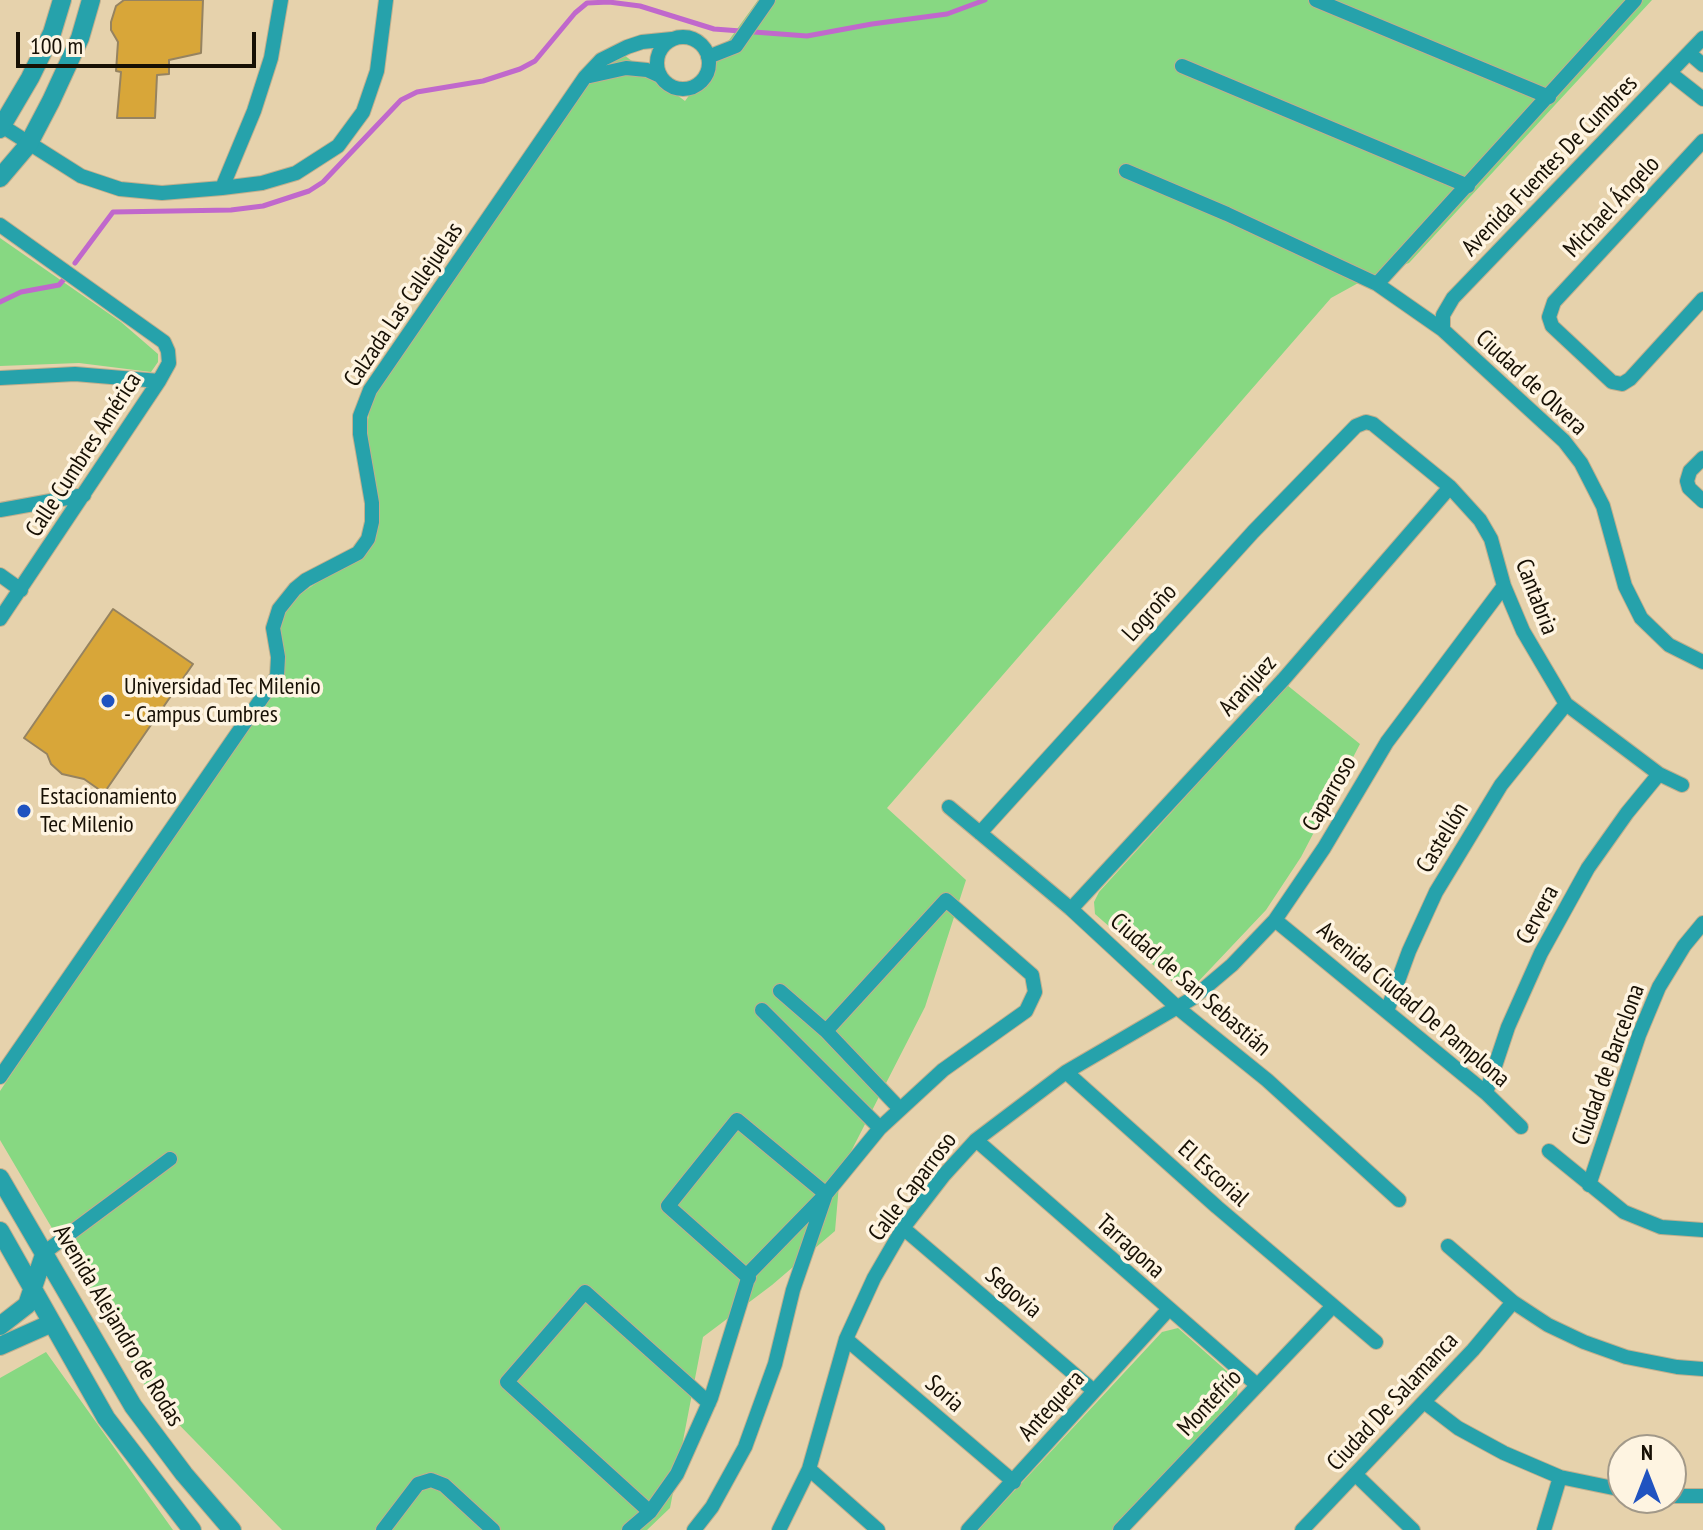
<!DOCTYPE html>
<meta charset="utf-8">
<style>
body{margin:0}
#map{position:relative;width:1703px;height:1530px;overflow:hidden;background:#e6d2ac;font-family:"PT Sans Narrow",sans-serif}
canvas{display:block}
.north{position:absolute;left:1607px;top:1434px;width:80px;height:80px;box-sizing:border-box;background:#fef4e1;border:2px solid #a29989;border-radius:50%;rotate:0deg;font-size:22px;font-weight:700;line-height:32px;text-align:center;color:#171004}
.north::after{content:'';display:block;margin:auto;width:28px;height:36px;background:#2053c0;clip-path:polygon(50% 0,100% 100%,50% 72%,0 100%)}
.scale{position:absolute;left:16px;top:32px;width:240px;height:36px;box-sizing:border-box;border:4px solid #171004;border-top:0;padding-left:10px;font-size:24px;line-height:28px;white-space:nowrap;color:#171004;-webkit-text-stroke:6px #fef4e1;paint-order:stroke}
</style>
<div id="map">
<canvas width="1703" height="1530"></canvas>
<div class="north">N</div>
<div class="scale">100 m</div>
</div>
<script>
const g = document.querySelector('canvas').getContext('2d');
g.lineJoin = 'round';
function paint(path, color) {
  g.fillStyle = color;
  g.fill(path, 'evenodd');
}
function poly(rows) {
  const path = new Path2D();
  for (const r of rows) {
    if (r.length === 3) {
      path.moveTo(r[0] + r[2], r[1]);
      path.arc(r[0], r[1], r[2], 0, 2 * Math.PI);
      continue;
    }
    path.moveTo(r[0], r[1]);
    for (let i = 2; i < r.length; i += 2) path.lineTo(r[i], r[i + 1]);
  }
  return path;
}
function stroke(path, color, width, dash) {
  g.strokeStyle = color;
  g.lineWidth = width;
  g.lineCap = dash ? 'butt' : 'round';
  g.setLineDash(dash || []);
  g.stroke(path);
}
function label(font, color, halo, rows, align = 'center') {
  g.font = font + ' "PT Sans Narrow",sans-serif';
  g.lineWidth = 7;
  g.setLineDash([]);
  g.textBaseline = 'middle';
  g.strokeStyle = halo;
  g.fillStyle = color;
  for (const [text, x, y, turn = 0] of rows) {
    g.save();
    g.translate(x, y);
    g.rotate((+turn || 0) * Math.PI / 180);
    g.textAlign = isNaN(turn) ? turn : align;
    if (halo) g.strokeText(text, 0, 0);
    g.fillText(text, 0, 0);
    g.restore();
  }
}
paint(poly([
 [758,0,1652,0,1409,263,1371,276,1331,298,887,808,966,880,925,1007,840,1173,835,1231,772,1285,703,1337,670,1508,647,1530,282,1530,151,1396,0,1140,0,1091,281,672,273,631,284,605,359,554,371,537,366,439,371,393,588,75,624,55,685,101],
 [0,238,121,322,158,354,158,362,151,372,79,363,0,366],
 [1287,685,1360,744,1301,857,1266,910,1196,984,1188,987,1175,984,1095,914,1094,902,1099,892],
 [1178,1328,1238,1381,1237,1398,1112,1530,978,1530,1162,1332],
 [46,1352,173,1530,0,1530,0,1378]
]), '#87d882');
stroke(poly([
 [75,263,113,212,231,210,263,206,309,191,323,182,401,100,417,92,483,81,520,69,535,61,575,13,587,3,609,2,640,6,714,29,807,36,872,24,947,14,985,0],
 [0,302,21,292,59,285,65,278]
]), '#c068cc', 5);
const building = poly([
 [124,0,203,0,201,53,169,60,169,74,157,75,155,118,117,118,121,72,116,71,118,42,111,30,111,22,116,6,124,0],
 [113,609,193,664,104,793,84,779,62,774,51,764,47,754,24,738,113,609]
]);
paint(building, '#d8a639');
stroke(building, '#968360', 2);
const minor = poly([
 [1316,0,1549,97],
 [683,63,26],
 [1689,53,1703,65],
 [708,57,736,46,768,0],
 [1182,66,1468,186],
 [1670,73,1703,99],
 [590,76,626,68,647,70,660,76],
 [2,126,81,176,120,189,162,193,222,188,262,183,296,173,338,146,363,112,377,71,386,0],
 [1703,141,1554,302,1549,317,1552,326,1612,382,1622,384,1630,379,1703,299],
 [1126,171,1227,214,1377,284,1443,330,1564,441,1581,463,1603,506,1625,586,1641,618,1669,645,1703,662],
 [222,188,254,111,271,58,281,0],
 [0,225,164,342,168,351,169,363,159,381,0,619],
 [1377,284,1635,0],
 [1443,330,1443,315,1453,298,1703,38],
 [0,378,75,374,159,381],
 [1703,458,1690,471,1687,481,1689,488,1703,501],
 [0,510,84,495],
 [0,575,21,590],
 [949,807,1071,909,1179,1009,1267,1080,1399,1200],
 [980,833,1253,532,1356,426,1366,422,1373,424,1450,487,1480,520,1491,539,1504,586,1523,631,1566,704,1659,774,1682,785],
 [1071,909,1283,680,1450,487],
 [1275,920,1486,1093,1521,1127],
 [762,1010,880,1128],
 [1387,1011,1409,951,1436,892,1501,785,1566,704],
 [826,1031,900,1109],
 [1066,1072,1217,1207,1376,1342],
 [0,1077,277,676,278,657,273,628,279,609,295,589,306,580,358,553,368,539,372,522,372,503,360,434,360,416,370,390,585,77,601,60,627,47,642,42,672,39],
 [1486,1093,1508,1027,1541,953,1588,868,1627,813,1659,774],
 [976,1140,1257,1385],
 [1549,1151,1624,1212,1661,1227,1703,1230],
 [1589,1185,1639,1035,1659,987,1684,946,1703,923],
 [903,1228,1094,1391],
 [1448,1246,1513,1302,1548,1325,1584,1342,1626,1357,1677,1367,1703,1369],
 [45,1252,170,1159],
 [846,1339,1014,1482],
 [1424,1402,1458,1428,1504,1453,1560,1477,1623,1490],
 [809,1469,878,1530],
 [1355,1474,1413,1530],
 [1671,1496,1703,1496],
 [650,1512,507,1382,585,1292,709,1403],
 [383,1530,418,1484,431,1480,444,1485,493,1530],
 [629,1530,650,1512,677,1474,711,1398,750,1272,826,1194,880,1128,943,1070,1026,1011,1035,992,1032,975,946,900,826,1031,780,991],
 [694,1530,712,1507,745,1447,775,1364,793,1290,826,1194,737,1120,668,1206,749,1278],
 [779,1530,809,1469,846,1339,874,1278,903,1228,944,1175,976,1140,1066,1072,1193,998,1232,965,1275,920,1324,848,1387,742,1504,586],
 [968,1530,1168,1310],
 [1120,1530,1332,1307],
 [1302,1530,1473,1350,1513,1302],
 [1544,1530,1560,1477]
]);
const tertiary = poly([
 [0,129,30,78,52,33,62,0],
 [0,178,28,145,51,101,80,38,91,0],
 [0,1178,133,1406,184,1474,232,1530],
 [0,1231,106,1418,192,1530],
 [0,1326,27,1305,45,1252],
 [0,1346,52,1323]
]);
stroke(minor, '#c1af8e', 16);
stroke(tertiary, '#c1af8e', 20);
stroke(minor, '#26a2ab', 14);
stroke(tertiary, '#26a2ab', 18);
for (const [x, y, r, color] of [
 [108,701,8,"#2053c0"],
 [24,811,8,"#2053c0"]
]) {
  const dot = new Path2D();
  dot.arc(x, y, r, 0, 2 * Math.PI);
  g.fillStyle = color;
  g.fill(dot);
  stroke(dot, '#fef4e1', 3);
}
label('24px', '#171004', '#fef4e1', [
 ["Avenida Fuentes De Cumbres",1550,166,-46],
 ["Michael Ángelo",1612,207,-47],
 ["Calzada Las Callejuelas",404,305,-56],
 ["Ciudad de Olvera",1531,383,43],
 ["Calle Cumbres América",84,455,-57],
 ["Cantabria",1536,597,69],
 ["Logroño",1150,613,-48],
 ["Aranjuez",1248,686,-48],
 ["Caparroso",1330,794,-60],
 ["Castellón",1443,838,-59],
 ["Cervera",1538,915,-62],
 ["Ciudad de San Sebastián",1190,985,41],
 ["Avenida Ciudad De Pamplona",1413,1005,40],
 ["Ciudad de Barcelona",1609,1065,-70],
 ["El Escorial",1213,1174,42],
 ["Calle Caparroso",913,1187,-53],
 ["Tarragona",1130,1247,42],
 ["Segovia",1013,1293,40],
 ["Avenida Alejandro de Rodas",118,1326,59],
 ["Soria",944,1394,41],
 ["Ciudad De Salamanca",1393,1402,-47],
 ["Montefrío",1210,1403,-47],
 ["Antequera",1052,1406,-48]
]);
label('24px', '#171004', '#fef4e1', [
 ["Universidad Tec Milenio",124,687],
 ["- Campus Cumbres",124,715],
 ["Estacionamiento",40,797],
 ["Tec Milenio",40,825]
], 'left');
</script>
